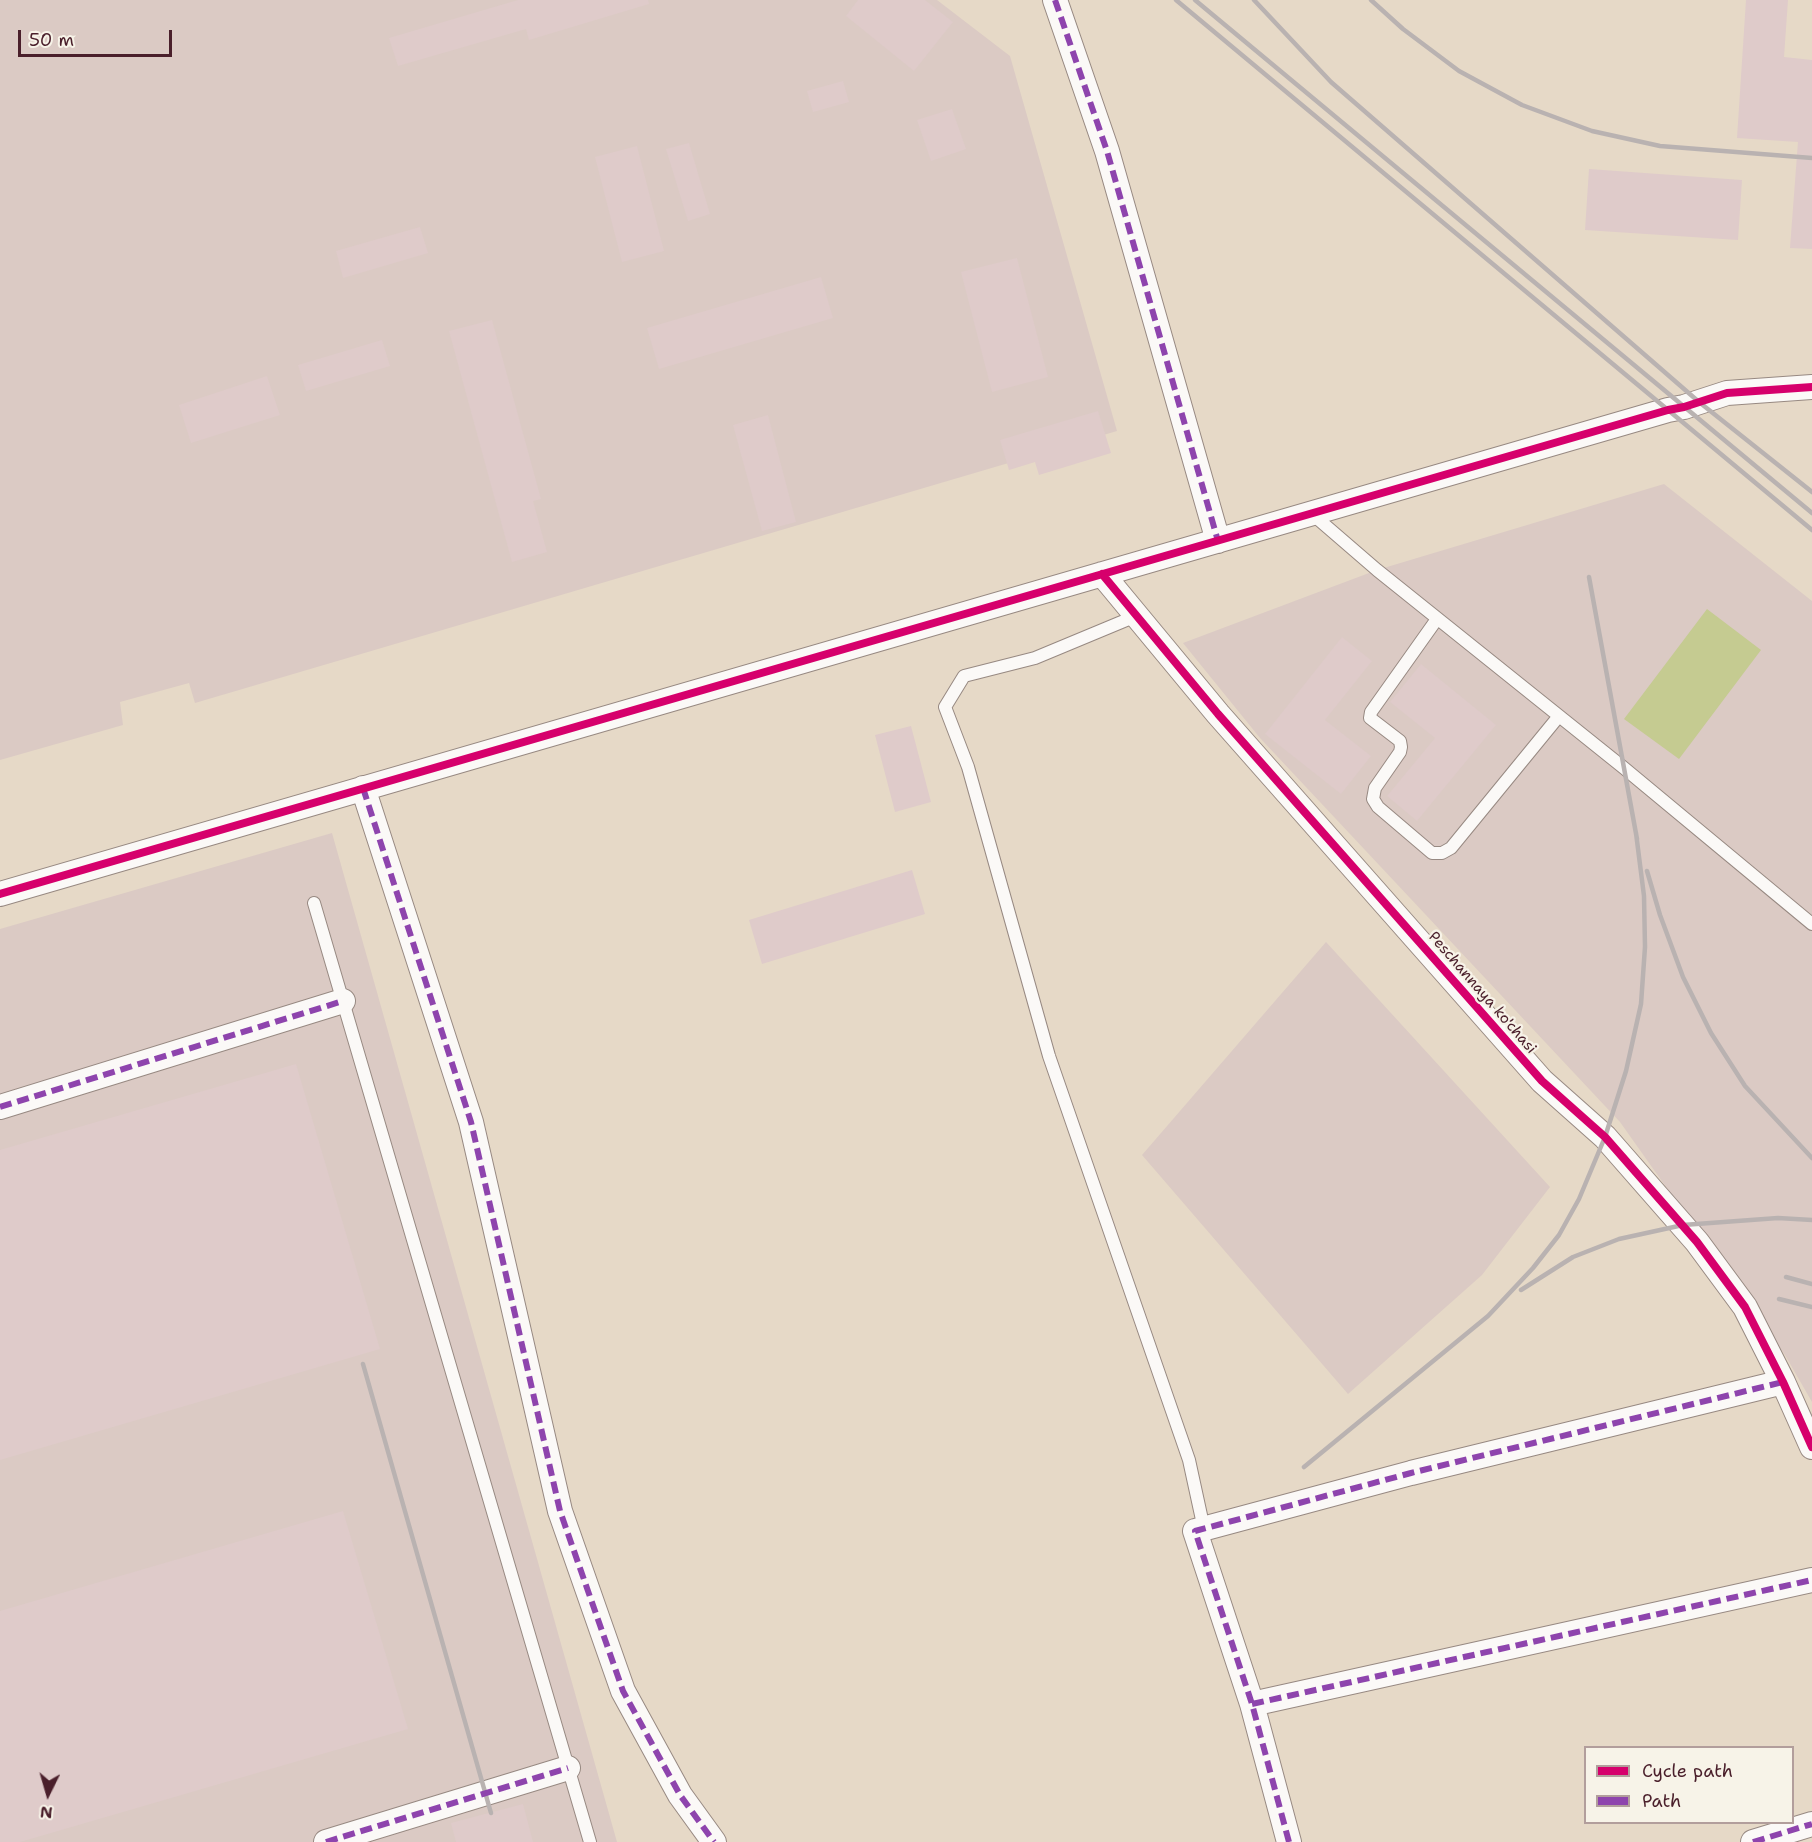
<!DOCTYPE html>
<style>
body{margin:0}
#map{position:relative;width:1812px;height:1842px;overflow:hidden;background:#e6d9c7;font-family:"Shantell Sans",sans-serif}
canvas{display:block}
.legend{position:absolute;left:1584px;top:1746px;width:210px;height:78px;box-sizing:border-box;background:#f7f3e8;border:2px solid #b29e9c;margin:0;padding:8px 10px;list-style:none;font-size:18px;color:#4a1f2b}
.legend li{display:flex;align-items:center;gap:12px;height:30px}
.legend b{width:30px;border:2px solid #b29e9c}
.north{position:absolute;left:18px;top:1764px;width:60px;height:60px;-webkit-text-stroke:4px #f7f3e8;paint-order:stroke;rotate:185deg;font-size:16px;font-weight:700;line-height:24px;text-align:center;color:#4a1f2b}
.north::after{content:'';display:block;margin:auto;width:21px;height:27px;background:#4a1f2b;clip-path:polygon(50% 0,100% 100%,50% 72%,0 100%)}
.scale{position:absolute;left:18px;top:30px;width:154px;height:27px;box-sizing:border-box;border:3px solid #4a1f2b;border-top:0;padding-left:8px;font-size:18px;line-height:21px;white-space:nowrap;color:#4a1f2b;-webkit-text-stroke:4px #f7f3e8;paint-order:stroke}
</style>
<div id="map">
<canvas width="1812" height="1842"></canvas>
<ul class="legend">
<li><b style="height:8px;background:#d6006c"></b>Cycle path</li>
<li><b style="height:8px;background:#8e44ad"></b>Path</li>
</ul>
<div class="north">N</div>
<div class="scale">50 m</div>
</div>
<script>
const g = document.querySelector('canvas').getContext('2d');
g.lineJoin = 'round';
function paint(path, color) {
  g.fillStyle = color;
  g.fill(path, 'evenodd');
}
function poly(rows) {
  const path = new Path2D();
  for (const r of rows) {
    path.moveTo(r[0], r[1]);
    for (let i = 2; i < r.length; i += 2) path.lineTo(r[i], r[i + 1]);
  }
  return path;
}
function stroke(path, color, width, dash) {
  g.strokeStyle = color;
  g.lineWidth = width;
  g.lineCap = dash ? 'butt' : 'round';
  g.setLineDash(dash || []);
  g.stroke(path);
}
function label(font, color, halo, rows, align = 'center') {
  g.font = font + ' "Shantell Sans",sans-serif';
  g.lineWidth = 4.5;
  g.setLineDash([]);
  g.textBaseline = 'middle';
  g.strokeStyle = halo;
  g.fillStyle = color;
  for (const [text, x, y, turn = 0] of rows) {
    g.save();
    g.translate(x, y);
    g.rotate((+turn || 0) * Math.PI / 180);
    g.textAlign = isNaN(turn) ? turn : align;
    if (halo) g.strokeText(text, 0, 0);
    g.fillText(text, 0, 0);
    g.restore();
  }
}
paint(poly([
 [0,0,937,0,1010,56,1117,431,195,703,189,683,120,702,123,725,0,760],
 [1664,484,1812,601,1812,1402,1785,1355,1620,1122,1260,738,1183,643,1377,570],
 [332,833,617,1842,0,1842,0,929],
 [1326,942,1550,1187,1482,1275,1348,1394,1142,1155]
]), '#dbcac4');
paint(poly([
 [1707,609,1761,650,1679,759,1624,719]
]), '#c5cb91');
paint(poly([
 [518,0,648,0,649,4,529,40,526,29,398,66,389,38],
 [858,0,925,0,953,22,914,71,846,16],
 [1746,0,1788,0,1784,57,1812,60,1812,249,1790,248,1798,142,1737,138],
 [843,81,849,102,813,112,807,91],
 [952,109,966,149,931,161,917,120],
 [689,143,710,214,688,221,666,149],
 [637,146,664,251,622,262,595,157],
 [1589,169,1742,180,1738,240,1585,230],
 [420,227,428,253,343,278,336,251],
 [1017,258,1048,377,992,392,961,272],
 [821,277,833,318,659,369,647,328],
 [492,320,541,499,533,501,547,552,512,562,449,331],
 [382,340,390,366,306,391,298,365],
 [267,376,280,415,191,443,179,405],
 [1098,411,1111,453,1039,475,1035,462,1009,470,1000,440],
 [768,415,796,522,762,531,733,425],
 [1342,637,1372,661,1325,720,1371,756,1341,794,1265,734],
 [1421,664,1496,725,1417,821,1387,796,1435,738,1390,702],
 [911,726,931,802,895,812,875,735],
 [912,870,925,914,762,964,749,920],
 [296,1064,380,1349,0,1460,0,1150],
 [343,1511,408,1729,20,1842,0,1842,0,1611],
 [523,1804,533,1842,456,1842,451,1823]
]), '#dfcbca');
const lane = poly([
 [1311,513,1377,570,1624,768,1812,924],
 [1136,616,1035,658,964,676,945,707,968,767,1049,1056,1189,1460,1204,1529],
 [1437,619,1371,712,1370,718,1400,741,1401,747,1400,752,1375,788,1373,799,1378,807,1432,853,1442,853,1451,848,1559,716],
 [314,903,590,1842]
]);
const street = poly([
 [1055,0,1107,151,1218,541],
 [1102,574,1218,714,1542,1081,1605,1137,1697,1242,1745,1307,1783,1382,1812,1447],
 [363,788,471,1122,560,1511,623,1691,680,1795,714,1842],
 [0,894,1668,410,1684,407,1727,393,1812,387],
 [0,1107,343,1001],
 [1252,1704,1812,1580],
 [326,1842,568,1768],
 [1289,1842,1252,1704,1195,1531,1411,1473,1783,1382],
 [1753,1842,1812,1824]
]);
stroke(lane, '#978982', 14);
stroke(street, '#978982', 26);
stroke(lane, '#fbf9f7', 12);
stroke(street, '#fbf9f7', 24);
stroke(poly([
 [1176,0,1812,530],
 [1195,0,1812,513],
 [1254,0,1331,82,1699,402,1812,492],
 [1371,0,1403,29,1459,71,1522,105,1592,131,1660,146,1812,158],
 [1589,577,1637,839],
 [1647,871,1660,915,1683,977,1711,1033,1745,1086,1812,1158],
 [1786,1277,1812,1284],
 [1521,1290,1573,1257,1619,1239,1683,1225,1778,1218,1812,1220],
 [1779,1299,1812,1307],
 [363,1364,491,1813],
 [1304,1467,1488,1316,1533,1268,1559,1235,1579,1199,1605,1137,1626,1071,1641,1004,1645,947,1644,896,1636,833]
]), '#b9b2b1', 4.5);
stroke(poly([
 [1055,0,1107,151,1218,541],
 [363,788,471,1122,560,1511,623,1691,680,1795,714,1842],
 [0,1107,343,1001],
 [1252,1704,1812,1580],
 [326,1842,568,1768],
 [1289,1842,1252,1704,1195,1531,1411,1473,1783,1382],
 [1753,1842,1812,1824]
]), '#8e44ad', 6, [12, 6]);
stroke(poly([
 [1102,574,1218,714,1542,1081,1605,1137,1697,1242,1745,1307,1783,1382,1812,1447],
 [0,894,1668,410,1684,407,1727,393,1812,387]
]), '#d6006c', 8);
label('15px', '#4a1f2b', '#f7f3e8', [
 ["Peschannaya ko'chasi",1482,993,49]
]);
</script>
